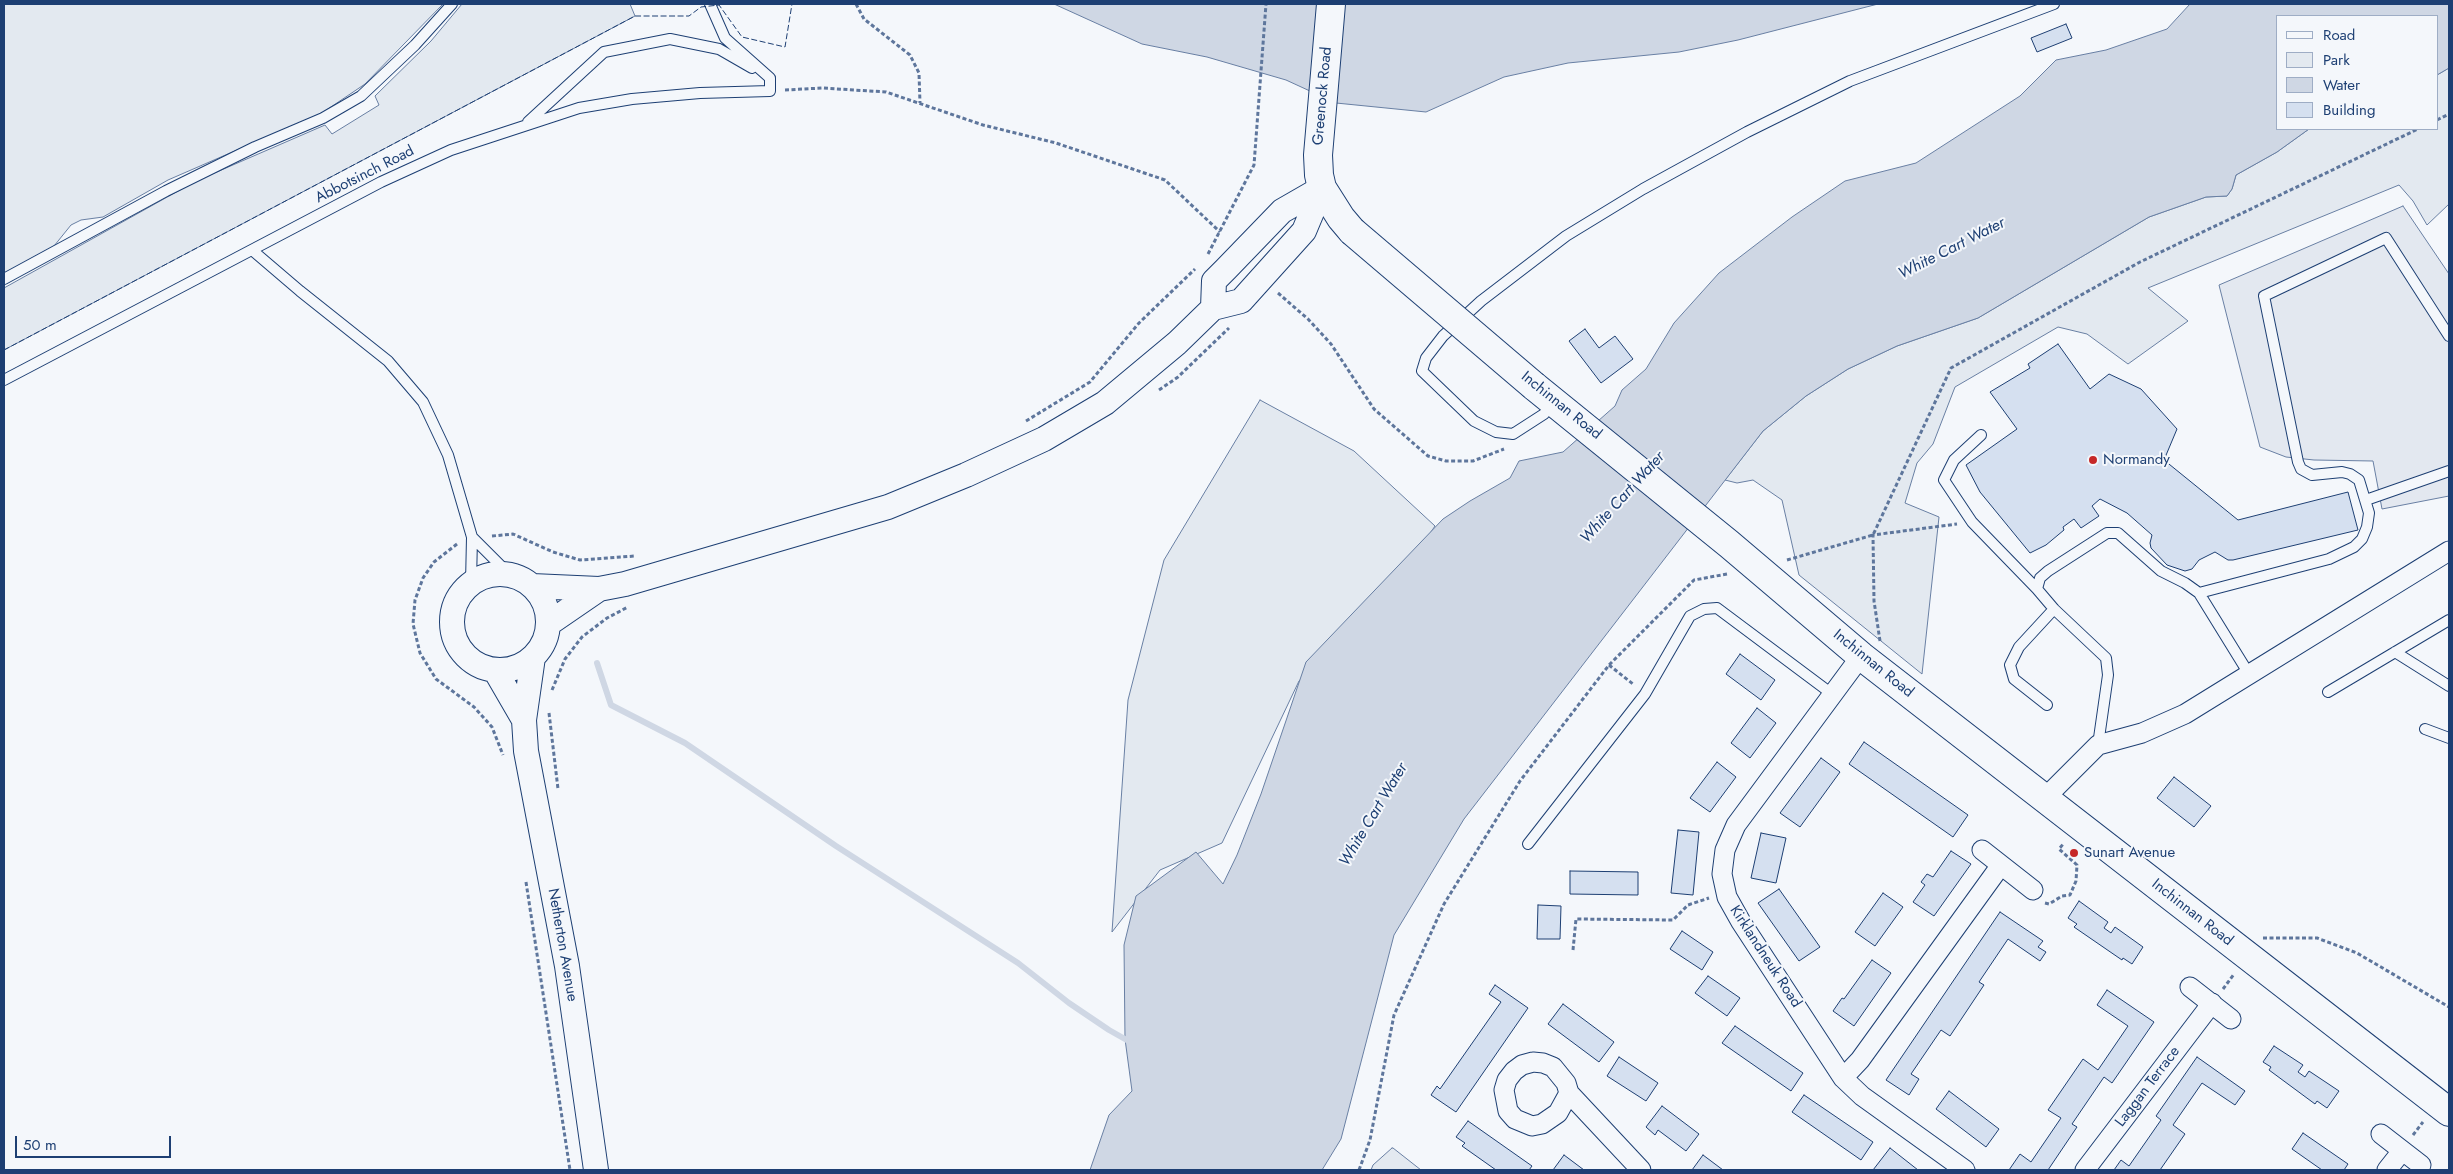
<!DOCTYPE html>
<style>
body{margin:0}
#map{position:relative;width:2453px;height:1174px;overflow:hidden;background:#f4f7fb;font-family:Jost,sans-serif}
canvas{display:block}
.frame{position:absolute;inset:0;border:5px solid #1d3f73;pointer-events:none}
.legend{position:absolute;left:2276px;top:15px;width:162px;height:115px;box-sizing:border-box;background:#f4f7fb;border:1px solid #9eadc5;margin:0;padding:6px 9px;list-style:none;font-size:15px;color:#1d3f73}
.legend li{display:flex;align-items:center;gap:10px;height:25px}
.legend b{width:25px;border:1px solid #9eadc5}
.scale{position:absolute;left:15px;top:1136px;width:156px;height:22px;box-sizing:border-box;border:2px solid #1d3f73;border-top:0;padding-left:6px;font-size:15px;line-height:18px;white-space:nowrap;color:#1d3f73;-webkit-text-stroke:4px #f4f7fb;paint-order:stroke}
</style>
<div id="map">
<canvas width="2453" height="1174"></canvas>
<div class="frame"></div>
<ul class="legend">
<li><b style="height:6px;background:#f4f7fb"></b>Road</li>
<li><b style="height:14px;background:#e3e9f0"></b>Park</li>
<li><b style="height:14px;background:#cfd7e4"></b>Water</li>
<li><b style="height:14px;background:#d5e0f0"></b>Building</li>
</ul>
<div class="scale">50 m</div>
</div>
<script>
const g = document.querySelector('canvas').getContext('2d');
g.lineJoin = 'round';
function paint(path, color) {
  g.fillStyle = color;
  g.fill(path, 'evenodd');
}
function poly(rows) {
  const path = new Path2D();
  for (const r of rows) {
    if (r.length === 3) {
      path.moveTo(r[0] + r[2], r[1]);
      path.arc(r[0], r[1], r[2], 0, 2 * Math.PI);
      continue;
    }
    path.moveTo(r[0], r[1]);
    for (let i = 2; i < r.length; i += 2) path.lineTo(r[i], r[i + 1]);
  }
  return path;
}
function stroke(path, color, width, dash) {
  g.strokeStyle = color;
  g.lineWidth = width;
  g.lineCap = dash ? 'butt' : 'round';
  g.setLineDash(dash || []);
  g.stroke(path);
}
function label(font, color, halo, rows, align = 'center') {
  g.font = font + ' Jost,sans-serif';
  g.lineWidth = 4;
  g.setLineDash([]);
  g.textBaseline = 'middle';
  g.strokeStyle = halo;
  g.fillStyle = color;
  for (const [text, x, y, turn = 0] of rows) {
    g.save();
    g.translate(x, y);
    g.rotate((+turn || 0) * Math.PI / 180);
    g.textAlign = isNaN(turn) ? turn : align;
    if (halo) g.strokeText(text, 0, 0);
    g.fillText(text, 0, 0);
    g.restore();
  }
}
const green = poly([
 [4,4,443,4,365,84,322,113,168,180,103,217,81,220,71,225,54,246,4,274,4,4],
 [462,4,630,4,635,16,4,350,4,288,196,181,325,125,332,134,379,105,375,96,431,41,462,4],
 [2449,68,2449,204,2427,225,2413,201,2399,185,2148,288,2188,321,2128,364,2087,334,2058,327,1955,387,1933,444,1917,463,1905,503,1939,517,1922,674,1799,575,1782,500,1753,480,1737,483,1725,480,1763,431,1806,396,1848,369,1897,346,1978,318,2149,217,2206,197,2227,196,2232,189,2236,175,2277,152,2309,129,2437,129,2437,75,2449,68],
 [1260,400,1354,451,1435,526,1412,560,1299,681,1222,843,1160,870,1112,932,1128,700,1164,560,1260,400],
 [1392,1148,1393,1148,1421,1170,1371,1170,1373,1165,1392,1148]
]);
paint(green, '#e3e9f0');
stroke(green, '#687fa3', 1);
const parking = poly([
 [2403,206,2449,274,2449,496,2382,509,2373,461,2314,460,2286,457,2260,447,2219,285,2403,206]
]);
paint(parking, '#e3e8f0');
stroke(parking, '#687fa3', 1);
const water = poly([
 [1054,4,1878,4,1738,40,1679,52,1568,63,1504,77,1426,112,1336,103,1286,80,1207,57,1142,44,1054,4],
 [2190,4,2449,4,2449,68,2437,75,2437,16,2277,16,2277,129,2309,129,2277,152,2236,175,2232,189,2227,196,2206,197,2149,217,1978,318,1897,346,1848,369,1806,396,1763,431,1464,819,1394,935,1341,1139,1322,1170,1090,1170,1109,1115,1132,1091,1125,1039,1124,945,1136,896,1196,852,1223,884,1237,855,1261,794,1306,662,1443,519,1470,501,1510,478,1519,461,1563,452,1615,406,1622,390,1646,369,1674,323,1719,273,1792,217,1845,181,1916,163,2020,96,2056,60,2106,50,2167,29,2190,4]
]);
paint(water, '#cfd7e4');
stroke(water, '#687fa3', 1);
stroke(poly([
 [597,663,611,705,685,743,836,846,1018,963,1069,1003,1109,1030,1132,1043]
]), '#cfd7e4', 6);
const building = poly([
 [2066,24,2072,38,2037,52,2031,38,2066,24],
 [1585,329,1599,348,1615,336,1633,359,1601,383,1569,341,1585,329],
 [2058,344,2090,389,2109,374,2141,389,2177,429,2164,460,2238,520,2348,492,2358,530,2233,560,2228,560,2215,552,2199,560,2192,569,2185,571,2167,565,2151,548,2150,543,2152,535,2127,513,2100,499,2092,506,2099,516,2081,528,2074,519,2063,527,2064,530,2046,545,2030,553,1980,492,1966,465,2017,429,1990,392,2030,368,2028,364,2058,344],
 [1740,654,1775,680,1761,700,1726,674,1740,654],
 [1757,708,1776,723,1750,758,1731,743,1757,708],
 [1864,742,1968,815,1953,837,1849,764,1864,742],
 [1821,758,1840,772,1800,827,1780,813,1821,758],
 [1717,762,1736,777,1710,812,1690,798,1717,762],
 [2174,777,2211,806,2194,827,2157,798,2174,777],
 [1678,830,1699,832,1693,895,1671,893,1678,830],
 [1761,833,1786,838,1776,883,1751,878,1761,833],
 [1951,851,1971,864,1934,916,1913,902,1925,885,1921,882,1927,874,1933,877,1951,851],
 [1570,871,1638,872,1638,895,1570,894,1570,871],
 [1779,889,1820,947,1799,961,1758,903,1779,889],
 [1883,893,1903,907,1875,946,1855,932,1883,893],
 [2079,901,2108,922,2104,928,2111,933,2115,927,2143,947,2132,964,2123,958,2122,960,2074,927,2077,924,2068,918,2079,901],
 [1538,905,1561,906,1560,939,1537,939,1538,905],
 [2000,912,2043,941,2038,947,2046,952,2040,961,2008,939,1979,982,1984,985,1950,1036,1941,1030,1911,1074,1919,1079,1909,1095,1886,1080,2000,912],
 [1682,931,1713,952,1702,970,1670,949,1682,931],
 [1872,960,1891,973,1854,1026,1833,1011,1842,998,1844,999,1872,960],
 [1708,976,1740,998,1727,1016,1695,993,1708,976],
 [1495,985,1528,1008,1456,1112,1431,1095,1437,1086,1440,1089,1501,1002,1489,994,1495,985],
 [2107,990,2154,1022,2112,1083,2104,1077,2072,1124,2077,1127,2048,1170,2009,1170,2020,1154,2031,1162,2061,1118,2048,1110,2083,1059,2098,1070,2128,1026,2097,1005,2107,990],
 [1563,1004,1614,1042,1599,1062,1548,1024,1563,1004],
 [1735,1026,1803,1073,1791,1091,1722,1043,1735,1026],
 [2274,1046,2303,1065,2298,1072,2305,1077,2309,1071,2339,1091,2327,1108,2317,1101,2315,1104,2269,1070,2271,1067,2263,1062,2274,1046],
 [1619,1057,1658,1083,1646,1101,1607,1076,1619,1057],
 [2197,1057,2245,1091,2235,1105,2202,1083,2173,1125,2185,1134,2160,1170,2114,1170,2121,1160,2129,1166,2161,1120,2156,1116,2197,1057],
 [1949,1091,1999,1129,1986,1147,1936,1109,1949,1091],
 [1804,1095,1873,1142,1861,1160,1792,1112,1804,1095],
 [1662,1106,1699,1134,1686,1151,1658,1130,1655,1135,1646,1127,1662,1106],
 [1468,1121,1532,1166,1529,1170,1496,1170,1462,1146,1465,1143,1456,1137,1468,1121],
 [2303,1133,2348,1164,2344,1170,2322,1170,2292,1149,2303,1133],
 [1890,1148,1918,1170,1873,1170,1890,1148],
 [1564,1155,1584,1170,1553,1170,1564,1155],
 [1703,1155,1723,1170,1692,1170,1703,1155]
]);
paint(building, '#d5e0f0');
stroke(building, '#1d3f73', 1);
const service = poly([
 [528,122,604,52,670,39,719,49,752,68],
 [252,250,300,291,388,361,423,402,448,455,472,537,471,583],
 [4,279,166,191,255,147,323,118,361,96,415,45,452,4],
 [4,380,381,182,451,150,579,108,632,99,700,93,770,91,770,78,725,38,710,4],
 [1554,402,1544,414,1513,434,1496,432,1474,421,1422,371,1426,358,1443,336,1481,301,1566,236,1643,189,1747,132,1850,81,2054,4],
 [1981,435,1954,460,1944,480,1972,522,2037,589],
 [2366,500,2449,471],
 [472,537,509,574],
 [2199,593,2329,559,2354,547,2362,539,2367,527,2369,513,2359,480,2350,474,2342,472,2312,475,2301,469,2298,462,2264,296,2386,238,2449,336],
 [2395,652,2449,686],
 [2328,692,2449,620],
 [2047,705,2014,679,2010,665,2019,647,2054,609],
 [2425,729,2449,738],
 [2098,745,2108,675,2106,658,2054,609,2037,589,2040,578,2048,571,2107,533,2118,533,2161,571,2185,583,2199,593,2249,674],
 [1528,844,1645,694,1690,616,1704,609,1717,608,1832,694]
]);
const minor = poly([
 [1861,656,1736,825,1725,850,1722,874,1727,897,1741,922,1843,1078,1862,1096,1965,1170],
 [2045,798,2098,745,2142,733,2185,714,2449,551],
 [1982,850,2033,890],
 [2190,987,2231,1019],
 [1533,1062,1543,1063,1553,1067,1566,1083,1569,1093,1558,1113,1542,1124,1532,1126,1515,1119,1508,1111,1504,1090,1507,1080,1514,1071,1522,1065,1533,1062],
 [1843,1078,1860,1060,2001,865],
 [1569,1093,1641,1170],
 [2381,1134,2421,1165],
 [2085,1170,2212,1003],
 [2387,1170,2402,1151]
]);
const tertiary = poly([
 [1213,308,1214,281,1226,269,1282,211,1322,188],
 [500,622,48],
 [532,586,599,589,625,584,888,507,966,475,1044,439,1105,403,1177,343,1213,308,1241,301,1304,231,1322,188],
 [548,624,599,589],
 [533,657,524,720,526,751,567,966,596,1170],
 [495,670,524,720]
]);
const primary = poly([
 [1331,4,1318,155,1319,175,1322,188,1341,218,1352,231],
 [1534,386,1729,544,1861,656,2449,1112]
]);
stroke(service, '#1d3f73', 12);
stroke(minor, '#1d3f73', 21);
stroke(tertiary, '#1d3f73', 26);
stroke(primary, '#1d3f73', 30);
stroke(poly([
 [856,4,864,19,910,55,919,73,920,103],
 [785,90,822,88,886,92,983,125,1056,143,1165,180,1220,232],
 [2437,120,2449,114],
 [1208,254,1254,165,1266,4],
 [1278,293,1308,319,1331,344,1374,409,1428,456,1446,461,1473,461,1504,449],
 [1159,390,1178,377,1229,328],
 [1026,421,1090,382,1139,323,1195,269],
 [492,536,513,534,553,552,580,560,635,556],
 [457,544,434,562,423,578,415,600,413,624,420,653,436,679,474,707,492,727,503,755],
 [1787,560,1873,535,1951,368,2140,262,2418,129],
 [1880,641,1874,601,1873,535,1957,524],
 [1609,665,1633,684],
 [552,690,565,659,582,637,607,618,628,607],
 [549,713,558,789],
 [526,882,570,1170],
 [2045,903,2049,904,2062,896,2070,895,2076,881,2077,865,2059,849,2064,843],
 [2263,938,2317,938,2357,953,2449,1007],
 [1573,950,1576,919,1673,920,1688,905,1709,898],
 [2223,989,2234,974],
 [2413,1135,2423,1122],
 [1359,1170,1370,1140,1394,1015,1444,904,1520,781,1609,665,1694,580,1727,574]
]), '#5e769c', 3, [4, 2.5]);
stroke(service, '#f4f7fb', 10);
stroke(minor, '#f4f7fb', 19);
stroke(tertiary, '#f4f7fb', 24);
stroke(primary, '#f4f7fb', 28);
const primaryBridge = poly([
 [1352,231,1534,386]
]);
stroke(primaryBridge, '#1d3f73', 30, []);
stroke(primaryBridge, '#f4f7fb', 28);
stroke(poly([
 [4,350,635,16,689,16,701,7,719,5,742,37,785,47,792,4]
]), '#1d3f73', 1, [6, 2.5]);
for (const [x, y, r, color] of [
 [2093,460,5,"#c62828"],
 [2074,853,5,"#c62828"]
]) {
  const dot = new Path2D();
  dot.arc(x, y, r, 0, 2 * Math.PI);
  g.fillStyle = color;
  g.fill(dot);
  stroke(dot, '#f4f7fb', 2);
}
label('15px', '#1d3f73', '#f4f7fb', [
 ["Greenock Road",1323,96,-85],
 ["Abbotsinch Road",365,175,-27],
 ["Inchinnan Road",1561,406,39],
 ["Inchinnan Road",1873,664,39],
 ["Inchinnan Road",2192,913,38],
 ["Netherton Avenue",562,945,80],
 ["Kirklandneuk Road",1765,957,57],
 ["Laggan Terrace",2148,1087,-53]
]);
label('15px', '#1d3f73', '#f4f7fb', [
 ["Normandy",2103,460],
 ["Sunart Avenue",2084,853]
], 'left');
label('italic 16px', '#1d3f73', '#f4f7fb', [
 ["White Cart Water",1952,249,-27],
 ["White Cart Water",1623,498,-48],
 ["White Cart Water",1374,815,-59]
]);
</script>
